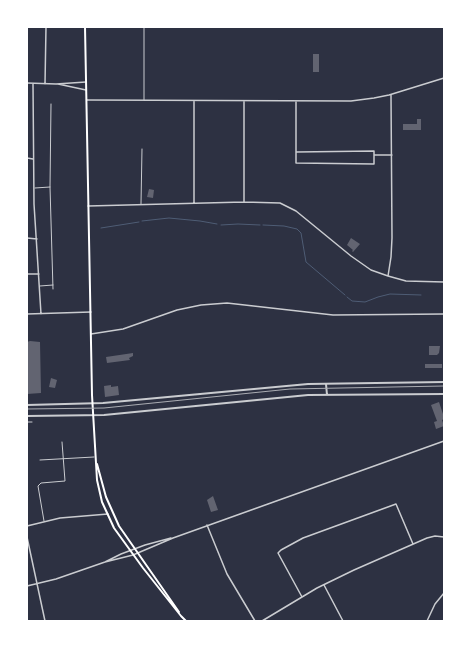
<!DOCTYPE html>
<style>
body{margin:0}
#map{position:relative;width:471px;height:648px;overflow:hidden;background:#2d3142;font-family:Roboto,sans-serif}
canvas{display:block}
.frame{position:absolute;inset:0;border:28px solid #fff;pointer-events:none}
</style>
<div id="map">
<canvas width="471" height="648"></canvas>
<div class="frame"></div>
</div>
<script>
const g = document.querySelector('canvas').getContext('2d');
g.lineJoin = 'round';
function poly(rows) {
  const path = new Path2D();
  for (const r of rows) {
    path.moveTo(r[0], r[1]);
    for (let i = 2; i < r.length; i += 2) path.lineTo(r[i], r[i + 1]);
  }
  return path;
}
function stroke(path, color, width, dash) {
  g.strokeStyle = color;
  g.lineWidth = width;
  g.lineCap = dash ? 'butt' : 'round';
  g.setLineDash(dash || []);
  g.stroke(path);
}
function paint(path, color) {
  g.fillStyle = color;
  g.fill(path, 'evenodd');
}
stroke(poly([
 [142,221,169,218,200,221,217,224],
 [221,225,238,224,260,225],
 [263,225,284,226,297,229,301,233,306,262,345,295],
 [101,228,139,222],
 [347,297,352,301,365,302,378,297,390,294,421,295]
]), '#4f5d75', 1);
paint(poly([
 [313,54,319,54,319,72,313,72],
 [417,119,421,119,421,130,403,130,403,124,417,124],
 [149,189,154,190,153,198,147,197],
 [351,238,360,244,353,252,352,251,353,250,347,245],
 [30,341,40,342,41,393,27,394,27,342],
 [429,346,440,346,439,353,437,355,429,355],
 [133,353,133,356,129,358,130,360,107,363,106,357],
 [425,364,442,364,442,368,425,368],
 [51,378,57,380,55,388,49,387],
 [111,385,111,387,118,386,119,395,105,397,104,386],
 [439,402,444,417,444,419,442,420,444,426,436,429,434,422,437,421,431,405],
 [213,496,218,510,211,512,207,500]
]), '#626471');
stroke(poly([
 [144,27,144,100],
 [51,104,50,187,53,289],
 [35,188,50,187],
 [141,204,142,149],
 [40,286,53,285],
 [27,422,32,422],
 [40,460,94,457],
 [44,521,38,486,41,483,65,481,62,442]
]), '#caccd0', 1);
stroke(poly([
 [27,83,56,84,86,82],
 [33,84,34,204,41,314],
 [45,84,46,27],
 [58,84,86,90],
 [87,100,351,101,374,98,389,95,444,78],
 [374,151,374,164,296,163,296,152,374,151],
 [296,152,296,102],
 [374,155,392,155],
 [27,158,33,159],
 [244,202,244,101],
 [194,203,194,101],
 [88,206,244,202,280,203,296,211,351,256,371,270,388,276,406,281,444,282],
 [27,238,37,239],
 [27,274,39,274],
 [388,276,391,257,392,238,391,95],
 [27,314,91,312],
 [91,334,123,329,177,310,201,305,227,303,333,315,444,314],
 [207,525,227,574,255,621],
 [27,526,60,518,108,514],
 [27,537,45,621],
 [105,562,133,555,173,538,444,441],
 [324,585,343,621],
 [27,586,56,579,105,562,121,554,145,545,171,538],
 [302,597,278,553,281,550,303,538,396,504,413,544],
 [262,621,317,588,354,570,427,538,435,536,444,537],
 [427,621,435,604,444,593]
]), '#caccd0', 1.5);
stroke(poly([
 [326,384,327,395],
 [27,405,103,403,308,384,444,382],
 [27,416,104,415,308,395,444,394]
]), '#caccd0', 2);
stroke(poly([
 [85,27,92,395,97,480,102,502,114,528,143,568,181,616],
 [97,464,106,497,119,526,179,612],
 [181,616,186,621]
]), '#fff', 2);
stroke(poly([
 [27,409,104,408,290,389,444,386]
]), '#abadb3', 1);
</script>
